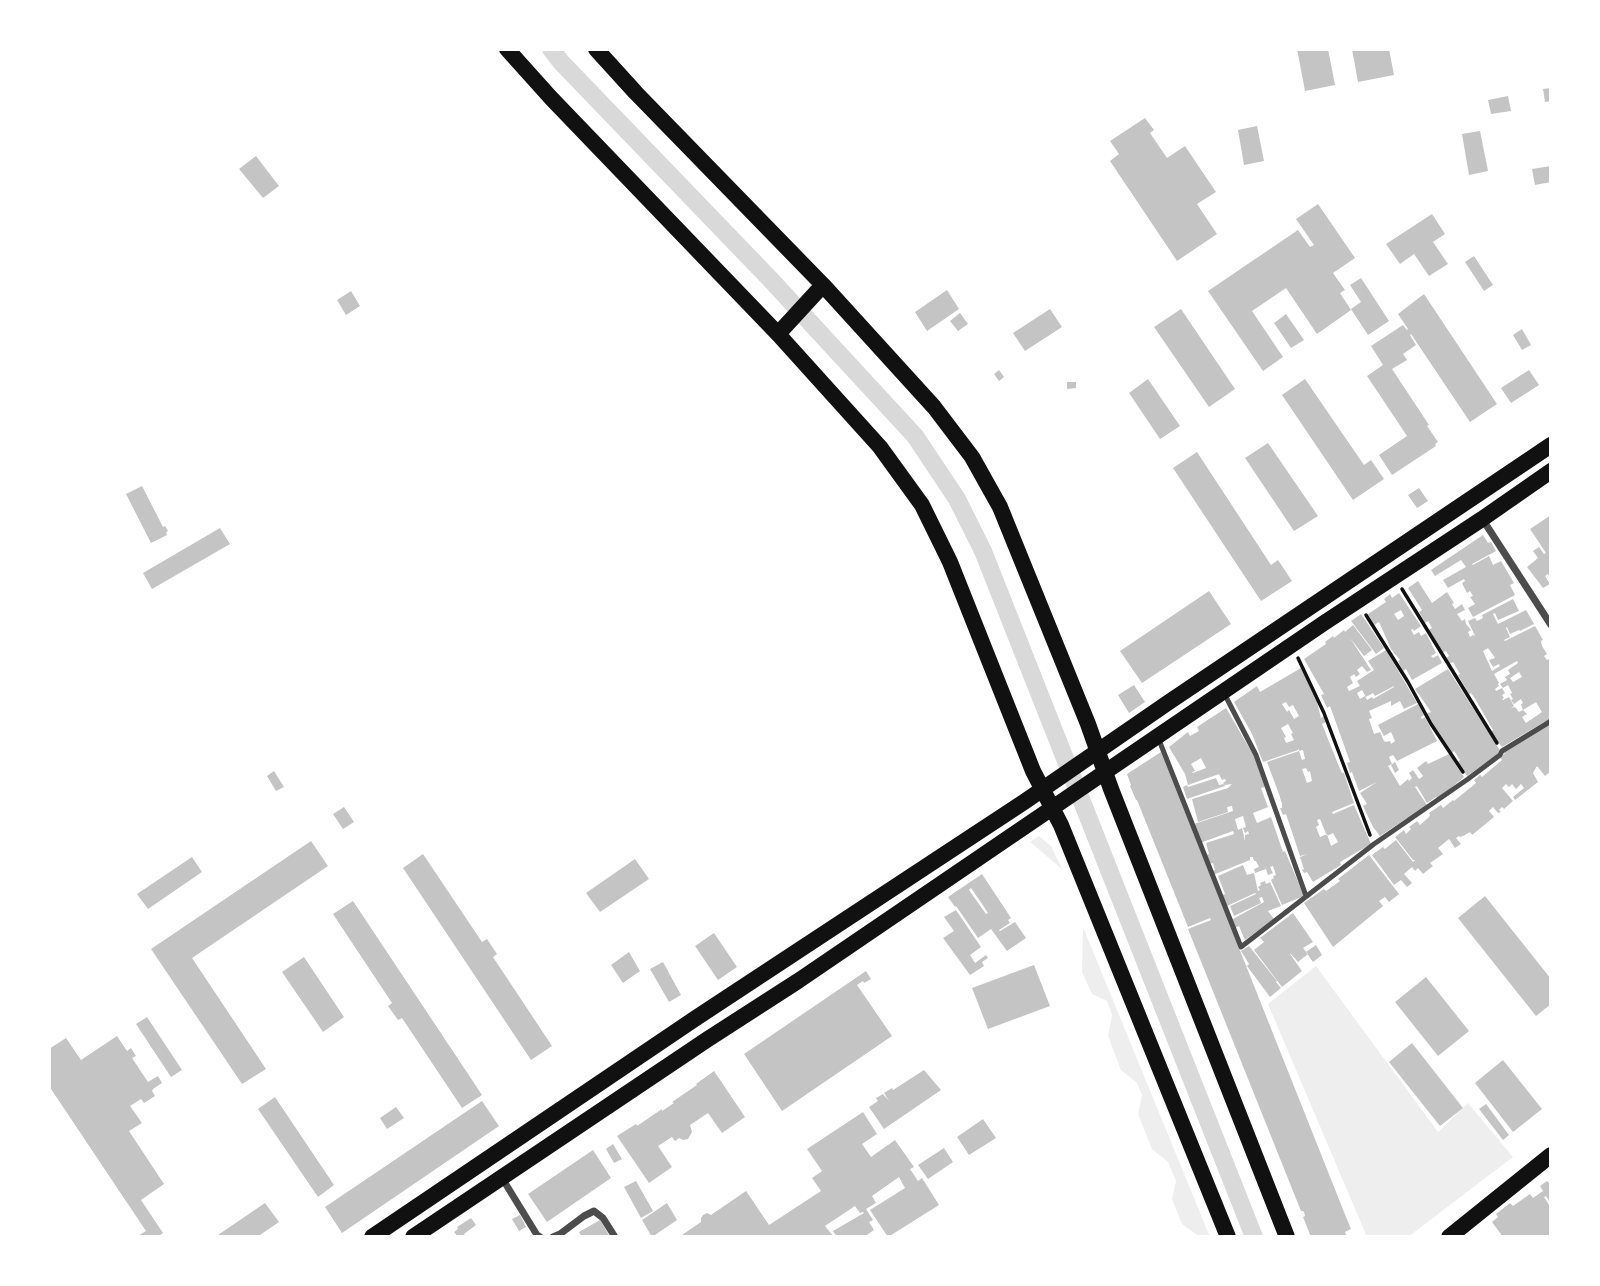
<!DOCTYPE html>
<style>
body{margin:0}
#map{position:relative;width:1600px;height:1286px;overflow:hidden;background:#fff;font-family:"Roboto Condensed",sans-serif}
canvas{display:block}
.frame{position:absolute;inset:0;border:51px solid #fff;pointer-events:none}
</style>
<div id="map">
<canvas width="1600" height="1286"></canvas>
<div class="frame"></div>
</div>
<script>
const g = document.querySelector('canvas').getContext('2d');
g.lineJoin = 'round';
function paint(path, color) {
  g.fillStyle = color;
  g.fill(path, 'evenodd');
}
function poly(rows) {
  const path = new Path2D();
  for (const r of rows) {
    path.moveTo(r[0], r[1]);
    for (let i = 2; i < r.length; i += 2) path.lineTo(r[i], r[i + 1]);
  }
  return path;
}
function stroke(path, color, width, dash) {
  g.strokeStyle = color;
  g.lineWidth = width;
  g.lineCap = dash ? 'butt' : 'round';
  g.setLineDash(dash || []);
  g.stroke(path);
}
paint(poly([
 [1039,836,1051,846,1062,869,1030,842],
 [1083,927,1210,1237,1200,1237,1182,1224,1172,1199,1176,1181,1168,1162,1152,1149,1138,1114,1142,1095,1137,1083,1121,1070,1108,1036,1112,1015,1107,1001,1092,994,1082,972],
 [1316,966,1438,1132,1468,1103,1513,1157,1408,1237,1367,1237,1268,1004]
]), '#eee');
stroke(poly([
 [551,49,561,62,771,280,915,436,957,499,983,551,1254,1237]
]), '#d9d9d9', 18);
paint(poly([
 [1297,49,1328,49,1335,85,1305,91],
 [1352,49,1389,49,1394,75,1358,82],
 [1551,88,1551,101,1545,102,1543,89],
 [1508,96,1511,111,1491,114,1488,100],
 [1145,118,1154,130,1150,133,1167,158,1185,146,1216,192,1197,204,1217,234,1177,261,1110,161,1119,154,1110,141],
 [1257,126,1264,161,1244,165,1238,130],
 [1480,131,1488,171,1469,175,1462,134],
 [256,156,279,186,263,198,239,169],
 [1551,166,1551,182,1535,185,1532,169],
 [1318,204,1355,258,1333,273,1345,290,1340,293,1351,310,1317,334,1286,288,1252,311,1283,357,1263,371,1208,291,1298,230,1310,247,1314,245,1296,219],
 [1432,214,1445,234,1433,242,1448,264,1429,276,1414,254,1400,264,1386,244],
 [1474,256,1493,285,1484,291,1465,262],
 [1361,278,1389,321,1368,335,1351,309,1361,302,1350,285],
 [947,290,959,309,927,331,915,312],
 [351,291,360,306,346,315,337,300],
 [1424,294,1497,404,1470,422,1411,334,1410,335,1416,345,1403,354,1407,360,1392,369,1429,425,1427,426,1438,442,1435,444,1436,446,1392,475,1379,455,1407,436,1367,376,1383,365,1371,346,1403,325,1407,330,1408,329,1398,314],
 [1050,309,1062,327,1025,351,1013,333],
 [1181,309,1235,389,1209,407,1154,327],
 [960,313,968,324,958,331,950,321],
 [1286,314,1304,340,1291,348,1274,323],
 [1522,329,1531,345,1522,350,1513,335],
 [999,370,1004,377,999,381,994,374],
 [1529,370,1539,385,1511,403,1501,388],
 [1148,379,1180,426,1160,439,1129,393],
 [1305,379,1364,465,1371,460,1384,479,1353,500,1282,395],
 [1067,382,1076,382,1076,388,1067,389],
 [1268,443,1318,516,1294,531,1245,458],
 [1197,452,1271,565,1278,560,1292,581,1261,601,1173,468],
 [142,486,163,527,165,526,168,531,166,532,167,535,151,543,126,494],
 [1419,488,1428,501,1417,508,1408,495],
 [1551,515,1551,579,1548,574,1545,576,1550,584,1543,588,1527,567,1538,558,1533,551,1539,547,1544,554,1546,553,1530,529],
 [220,528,230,544,152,589,143,573],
 [1483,535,1488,543,1491,542,1496,551,1472,564,1473,565,1489,556,1493,565,1501,561,1514,583,1510,585,1515,595,1473,617,1468,608,1475,604,1470,597,1473,596,1470,591,1467,593,1462,583,1465,581,1464,579,1448,588,1443,580,1466,567,1461,560,1435,576,1431,570],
 [1418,581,1432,603,1447,592,1454,603,1452,604,1455,609,1462,604,1465,610,1457,614,1462,621,1465,619,1466,624,1471,630,1468,632,1470,637,1473,635,1475,636,1468,621,1475,618,1477,621,1483,618,1482,615,1513,599,1519,611,1498,620,1495,613,1493,614,1498,624,1526,610,1534,624,1520,631,1519,630,1510,634,1507,627,1506,628,1510,637,1504,640,1505,641,1535,626,1543,640,1541,641,1542,646,1547,654,1544,656,1547,660,1551,658,1551,720,1544,722,1502,747,1491,732,1493,730,1474,697,1471,693,1469,694,1458,675,1460,674,1453,662,1449,664,1446,658,1449,656,1446,651,1442,653,1428,630,1432,628,1428,621,1425,623,1419,612,1422,610,1408,588],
 [1488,648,1495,658,1489,660,1493,667,1499,664,1500,666,1492,671,1483,651],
 [1517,661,1518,663,1508,670,1510,674,1505,677,1507,680,1500,684,1503,688,1508,685,1512,693,1510,694,1513,699,1511,700,1514,704,1521,699,1523,703,1521,704,1523,710,1519,712,1515,707,1511,708,1514,706,1509,697,1503,700,1502,699,1504,698,1502,695,1505,693,1502,688,1496,691,1495,689,1499,686,1498,684,1499,683,1494,674],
 [1519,672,1522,677,1513,682,1510,678],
 [1536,702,1542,712,1526,723,1522,717,1527,714,1523,710],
 [1209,591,1231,624,1142,683,1120,651],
 [1399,593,1421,626,1414,631,1413,629,1411,630,1414,635,1419,632,1421,636,1426,633,1436,653,1431,656,1433,658,1438,655,1442,663,1412,680,1406,669,1403,671,1398,661,1400,660,1391,649,1379,622,1374,625,1368,614,1386,602,1384,599,1390,594,1392,598],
 [1401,610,1404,616,1398,620,1394,614],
 [1361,614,1384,648,1376,654,1351,621],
 [1353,625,1372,650,1364,656,1350,638,1371,670,1367,672,1362,666,1357,670,1360,674,1356,677,1354,674,1350,677,1353,683,1347,687,1349,691,1360,686,1357,681,1374,670,1368,661,1386,650,1417,703,1404,709,1400,701,1391,706,1391,701,1369,711,1372,718,1369,719,1374,734,1380,732,1384,741,1386,742,1390,741,1391,744,1395,741,1391,732,1384,736,1378,725,1418,704,1424,715,1421,717,1422,719,1425,717,1437,741,1397,761,1393,755,1389,757,1392,764,1388,766,1400,786,1408,779,1409,781,1412,778,1409,773,1413,770,1419,779,1423,776,1417,768,1426,761,1428,764,1449,754,1464,777,1438,799,1436,797,1427,803,1417,786,1415,787,1427,805,1408,819,1407,818,1380,836,1373,827,1363,806,1367,804,1360,793,1377,782,1359,791,1352,772,1350,773,1347,763,1350,762,1330,706,1327,708,1321,695,1324,694,1304,659,1326,644,1325,642,1333,636,1334,638,1344,630,1345,632],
 [1394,686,1394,687,1373,699,1372,697,1367,700,1365,696,1360,699,1357,693,1362,690,1366,697,1373,693,1375,696],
 [1301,668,1317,702,1321,718,1324,716,1326,722,1322,724,1338,764,1342,773,1344,773,1354,803,1332,812,1333,814,1354,805,1371,844,1340,862,1341,865,1313,882,1307,872,1304,873,1302,870,1304,869,1300,857,1308,854,1300,856,1286,814,1283,815,1280,808,1282,808,1282,804,1279,794,1267,762,1299,751,1302,760,1305,759,1303,750,1299,751,1298,748,1298,750,1263,762,1252,734,1234,702,1257,686,1260,692],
 [1286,702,1289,707,1293,705,1299,716,1294,719,1289,710,1287,712,1282,704],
 [1288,724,1293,733,1291,734,1294,740,1286,743,1284,738,1286,737,1281,728],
 [1306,768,1308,772,1310,771,1312,781,1307,783,1302,769],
 [1320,819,1327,836,1333,833,1338,842,1331,846,1327,834,1320,837,1316,827,1319,825,1317,820],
 [1448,669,1501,752,1467,776,1458,762,1460,760,1454,751,1451,754,1426,714,1431,712,1415,689],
 [1134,685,1145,702,1129,713,1118,695],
 [1226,708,1255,758,1265,787,1261,788,1268,807,1253,813,1257,823,1271,817,1283,852,1285,851,1304,896,1282,905,1271,880,1274,878,1273,876,1276,875,1273,866,1270,867,1273,873,1268,875,1266,869,1255,873,1254,869,1259,867,1256,861,1254,861,1253,857,1250,857,1250,860,1213,875,1212,871,1215,870,1213,863,1209,864,1205,855,1209,854,1206,843,1234,834,1233,831,1200,843,1194,824,1233,811,1232,806,1227,807,1228,812,1198,822,1192,799,1228,788,1232,784,1225,785,1223,783,1226,781,1225,779,1222,780,1219,774,1188,785,1185,774,1169,747,1188,732,1190,736,1199,731,1197,727],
 [1201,758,1206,768,1193,773,1192,772,1195,771,1191,764],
 [1243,816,1246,827,1243,828,1245,833,1248,831,1249,834,1245,835,1245,841,1242,828,1238,830,1235,819],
 [1551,722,1551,771,1545,776,1537,766,1533,773,1538,782,1515,800,1513,797,1524,788,1521,784,1516,789,1512,784,1509,787,1506,784,1502,788,1513,801,1504,809,1502,807,1499,810,1501,812,1498,813,1493,807,1489,811,1494,817,1472,835,1470,832,1463,836,1460,837,1459,836,1456,838,1461,844,1455,848,1449,839,1438,848,1443,854,1430,863,1433,866,1423,874,1418,868,1415,871,1412,867,1404,874,1412,883,1407,887,1401,880,1394,885,1372,855,1383,847,1385,849,1396,840,1413,862,1415,860,1413,860,1395,837,1404,830,1406,834,1411,829,1409,827,1417,821,1420,825,1429,817,1430,815,1429,813,1441,805,1443,808,1453,800,1454,801,1476,783,1474,780,1480,775,1482,777,1502,760,1500,758,1505,753,1504,752],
 [1161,752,1346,1217,1351,1229,1345,1232,1346,1235,1342,1237,1311,1237,1303,1217,1305,1216,1304,1212,1303,1211,1301,1211,1188,929,1211,920,1210,918,1188,927,1137,800,1136,800,1130,786,1131,785,1127,774],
 [1395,762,1399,770,1395,773,1391,765],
 [274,771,284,787,276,791,267,776],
 [1216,778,1219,785,1224,784,1225,786,1187,799,1183,787,1187,785,1188,787],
 [344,807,354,822,343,829,333,814],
 [311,841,328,866,192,958,266,1069,242,1084,151,949],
 [423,854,482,942,487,939,497,954,493,957,552,1046,531,1060,403,868],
 [1369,855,1399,894,1389,902,1385,897,1379,901,1383,906,1333,947,1304,903,1324,889,1326,891,1340,881,1338,879],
 [192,857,202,872,148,909,137,894],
 [635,859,649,879,600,912,586,893],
 [1243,865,1247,875,1254,873,1258,891,1260,890,1258,887,1261,885,1260,883,1265,881,1266,884,1270,882,1281,906,1268,911,1274,919,1245,940,1239,926,1235,928,1231,920,1264,902,1262,897,1259,898,1261,903,1234,916,1230,906,1256,894,1255,893,1227,906,1222,895,1225,894,1218,876],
 [982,874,1011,918,1008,920,1010,923,999,930,1000,931,1015,922,1026,938,1007,951,991,929,978,938,956,906,955,907,948,897],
 [971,888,982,904,988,913,986,914,969,890],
 [1485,896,1551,979,1551,1004,1536,1016,1458,918],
 [353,901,482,1095,462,1108,402,1018,398,1020,388,1006,392,1003,333,914],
 [956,910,981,947,970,955,975,963,986,955,988,958,982,962,984,966,970,975,943,938,954,931,944,917],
 [1293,913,1313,942,1303,948,1308,954,1298,962,1291,954,1290,954,1302,971,1282,987,1254,950,1264,942,1260,938],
 [714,933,737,967,718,980,695,946],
 [1316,945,1322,955,1313,962,1306,952],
 [1249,946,1277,981,1276,982,1281,988,1270,997,1247,966,1249,964,1241,951],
 [629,952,640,971,623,983,611,965],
 [304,957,344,1017,323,1032,282,972],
 [663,962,681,995,669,1002,650,969],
 [1034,965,1050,1006,988,1029,972,988],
 [866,971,871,979,864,983,863,981,857,985,892,1036,782,1111,744,1054],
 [1426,977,1469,1031,1438,1056,1395,1002],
 [147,1017,182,1070,171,1077,136,1024],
 [117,1036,127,1051,131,1048,136,1056,132,1058,148,1082,158,1076,162,1083,153,1089,152,1091,155,1096,144,1103,141,1099,130,1106,142,1123,129,1131,164,1184,141,1200,163,1233,157,1237,136,1237,146,1231,49,1086,49,1049,66,1038,81,1060],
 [1412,1043,1463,1108,1440,1126,1389,1062],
 [1503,1060,1542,1109,1513,1132,1475,1083],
 [924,1070,941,1090,884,1129,869,1107,878,1101,876,1098,883,1094,889,1101,884,1093,892,1088,893,1090],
 [714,1071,745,1117,722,1133,708,1113,690,1125,692,1132,688,1139,683,1140,679,1138,675,1141,672,1137,658,1146,672,1167,649,1183,617,1136,636,1124,637,1126,662,1109,662,1111,674,1103,672,1102,697,1085,696,1084],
 [275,1097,334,1185,318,1197,258,1109],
 [482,1101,499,1126,342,1233,325,1207],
 [1486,1104,1509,1135,1503,1140,1479,1109],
 [396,1107,404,1118,387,1129,380,1118],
 [863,1112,877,1134,862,1144,871,1157,895,1140,914,1167,910,1169,918,1181,922,1178,939,1205,888,1237,870,1210,905,1188,899,1177,872,1196,876,1203,866,1209,873,1220,869,1222,874,1230,864,1237,837,1237,833,1231,864,1213,863,1212,860,1213,855,1206,825,1226,834,1237,813,1237,812,1235,809,1237,679,1237,701,1222,701,1218,703,1215,707,1213,711,1215,746,1191,769,1225,821,1191,812,1178,822,1171,807,1149],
 [983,1119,996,1138,969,1155,957,1137],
 [613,1144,622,1159,614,1163,606,1149],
 [944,1148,953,1162,928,1179,918,1165],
 [593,1150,611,1178,547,1222,528,1194],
 [636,1181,653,1211,641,1218,624,1187],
 [1547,1181,1549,1183,1551,1182,1551,1204,1546,1196,1544,1197,1551,1208,1551,1237,1518,1237,1517,1236,1503,1237,1492,1222,1498,1217,1496,1214,1510,1203,1513,1206,1530,1194,1533,1198,1543,1191,1540,1186],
 [265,1203,279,1222,257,1237,215,1237],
 [667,1203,677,1220,652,1237,642,1220],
 [520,1215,526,1227,519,1231,512,1219],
 [471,1218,476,1225,464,1234,466,1237,458,1237,454,1232,458,1229,457,1227],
 [600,1220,610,1237,582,1237,579,1232]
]), '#c4c4c4');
stroke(poly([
 [1402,589,1497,743],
 [1366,615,1408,682,1431,724,1463,772],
 [1298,658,1324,713,1370,835]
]), '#111', 3.5);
stroke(poly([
 [1225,695,1256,755,1306,896],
 [1159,740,1241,947,1374,844,1468,779,1500,755,1502,751,1551,721]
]), '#4c4c4c', 5);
stroke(poly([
 [1483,520,1551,625],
 [502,1178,537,1235,540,1237],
 [553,1237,560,1234,584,1216,594,1211,603,1218,615,1237]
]), '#4c4c4c', 7);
stroke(poly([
 [507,49,551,98,778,334,880,447,922,505,950,562,1033,771,1061,825,1228,1237],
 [596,49,636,93,823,285,934,407,972,457,1000,507,1088,724,1111,789,1287,1237],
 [778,334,823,285],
 [372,1237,696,1018,1024,802,1169,702,1551,445],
 [413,1237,708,1039,798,981,1324,623,1482,519,1551,471],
 [1449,1237,1551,1155]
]), '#111', 16);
</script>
